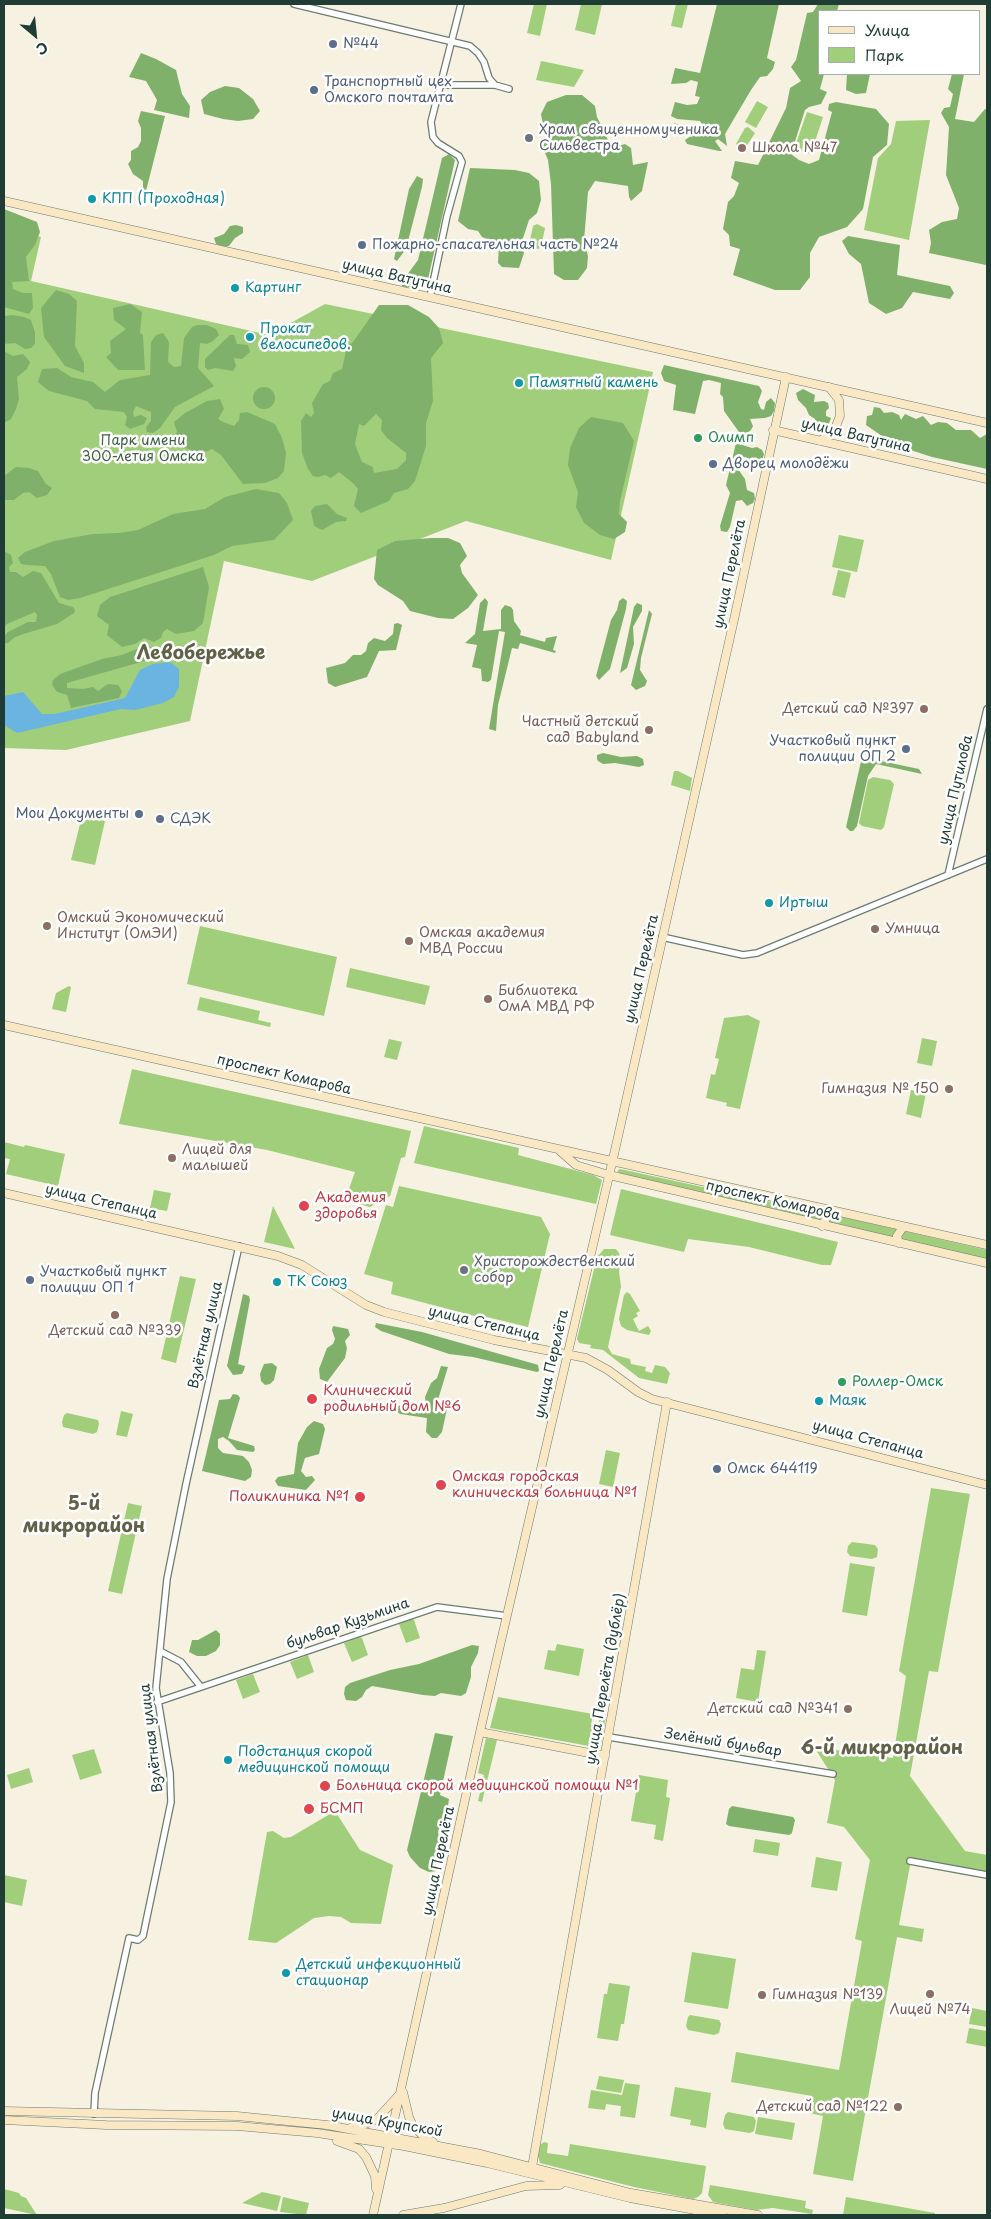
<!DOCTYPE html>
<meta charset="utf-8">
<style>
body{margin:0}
#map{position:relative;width:991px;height:2219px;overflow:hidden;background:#f7f1e1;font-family:"Playpen Sans",sans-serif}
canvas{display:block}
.frame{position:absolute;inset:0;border:5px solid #1f3d34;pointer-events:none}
.legend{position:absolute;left:818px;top:10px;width:162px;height:65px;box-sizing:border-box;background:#fff;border:1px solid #a5b1ae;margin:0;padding:6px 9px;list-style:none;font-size:15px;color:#1f3d34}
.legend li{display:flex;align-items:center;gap:10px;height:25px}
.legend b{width:25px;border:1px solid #a5b1ae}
.north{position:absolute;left:10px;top:10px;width:50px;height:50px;-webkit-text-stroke:4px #fff;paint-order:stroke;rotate:152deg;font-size:14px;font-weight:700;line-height:20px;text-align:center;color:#1f3d34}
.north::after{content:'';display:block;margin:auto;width:18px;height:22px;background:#1f3d34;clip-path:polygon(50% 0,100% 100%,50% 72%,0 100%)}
</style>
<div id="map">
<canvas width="991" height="2219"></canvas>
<div class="frame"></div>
<ul class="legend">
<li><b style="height:6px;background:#fae7c3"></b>Улица</li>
<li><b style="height:14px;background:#a0ce7b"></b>Парк</li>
</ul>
<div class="north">С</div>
</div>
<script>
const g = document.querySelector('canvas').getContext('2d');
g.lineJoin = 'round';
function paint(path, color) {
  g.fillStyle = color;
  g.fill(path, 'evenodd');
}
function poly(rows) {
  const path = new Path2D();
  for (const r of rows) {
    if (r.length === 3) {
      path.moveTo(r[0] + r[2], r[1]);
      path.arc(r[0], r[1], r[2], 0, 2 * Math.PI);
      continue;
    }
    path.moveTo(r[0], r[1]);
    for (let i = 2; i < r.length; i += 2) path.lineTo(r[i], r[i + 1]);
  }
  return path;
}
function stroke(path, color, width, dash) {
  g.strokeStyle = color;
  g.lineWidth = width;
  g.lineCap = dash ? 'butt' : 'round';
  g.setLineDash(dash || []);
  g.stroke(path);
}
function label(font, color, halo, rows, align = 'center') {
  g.font = font + ' "Playpen Sans",sans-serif';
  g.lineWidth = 5;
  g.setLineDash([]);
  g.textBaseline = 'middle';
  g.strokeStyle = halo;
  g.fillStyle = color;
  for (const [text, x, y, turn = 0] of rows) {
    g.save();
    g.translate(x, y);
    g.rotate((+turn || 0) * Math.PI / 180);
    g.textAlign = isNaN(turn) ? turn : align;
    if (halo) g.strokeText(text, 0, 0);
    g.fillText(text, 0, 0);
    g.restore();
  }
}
paint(poly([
 [534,4,547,4,540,36,527,33],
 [581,4,602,4,595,35,575,30],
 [676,4,688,4,682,28,671,26],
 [541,61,551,63,584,70,574,87,536,80],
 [757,101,768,107,756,128,745,122],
 [807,112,823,117,811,154,794,149],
 [930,120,909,240,864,230,878,158,891,144,896,121],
 [748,127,755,133,744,150,736,144,745,128],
 [537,224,545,228,541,247,538,249,531,248,529,245,533,226],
 [4,228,41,237,31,281,269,335,325,304,653,372,611,560,466,521,312,581,224,561,190,721,66,750,4,748],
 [839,535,864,540,857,572,832,567],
 [838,570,851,573,845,598,832,595],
 [674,771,678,771,692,778,690,791,671,785],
 [873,777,890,780,894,784,884,827,881,830,862,826,859,823,868,780],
 [82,816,105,821,95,865,71,860],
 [200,926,337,957,324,1016,187,984],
 [350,968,430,986,425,1005,346,987],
 [69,986,71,987,66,1012,52,1009,56,993],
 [200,997,260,1011,258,1020,271,1023,270,1027,197,1010],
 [748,1015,760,1021,740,1109,726,1106,727,1103,706,1098,711,1074,715,1075,719,1059,715,1058,724,1018],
 [922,1038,937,1041,932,1066,917,1063],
 [389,1039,402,1042,397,1060,384,1057],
 [132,1069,411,1131,405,1157,401,1158,390,1196,370,1207,345,1200,355,1172,267,1150,119,1124],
 [911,1090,926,1093,921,1118,906,1114],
 [424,1126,519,1148,518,1155,593,1175,602,1180,596,1204,414,1163],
 [4,1142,24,1147,25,1145,65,1154,58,1186,6,1174,10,1159,4,1158],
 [620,1169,822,1213,825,1215,824,1221,621,1174,617,1171],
 [399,1186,541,1217,550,1234,528,1327,487,1317,486,1319,391,1294,393,1282,364,1274,386,1205,393,1207],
 [621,1189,838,1242,831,1265,822,1265,749,1247,688,1239,684,1252,610,1235],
 [154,1190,171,1193,167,1211,150,1208],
 [273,1206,295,1249,264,1242],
 [829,1214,987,1250,987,1260,827,1224,830,1220],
 [604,1249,616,1249,619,1253,621,1263,619,1271,621,1287,608,1347,612,1354,630,1359,631,1364,646,1367,645,1371,652,1373,655,1365,665,1367,670,1373,667,1384,639,1378,603,1350,590,1348,591,1345,579,1343,577,1339,597,1257],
 [180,1276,196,1279,176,1363,161,1359],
 [627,1292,630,1294,640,1311,636,1313,638,1316,633,1319,639,1331,648,1326,651,1331,649,1335,627,1330,621,1326,619,1319,624,1295],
 [121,1411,133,1414,127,1437,116,1435],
 [67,1413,98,1420,99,1424,97,1432,93,1434,63,1427,62,1422,64,1415],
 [606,1450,620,1453,613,1487,599,1484],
 [931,1488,970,1494,938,1672,929,1671,910,1776,965,1851,987,1855,987,1874,911,1860,899,1925,924,1929,922,1942,897,1937,853,2181,813,2174,823,2116,809,2113,812,2096,731,2082,736,2052,839,2070,862,1941,855,1939,870,1860,844,1827,827,1823,835,1780,814,1747,893,1758,906,1676,899,1671],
 [128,1503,142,1506,122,1594,108,1591],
 [852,1542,875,1545,878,1549,877,1557,872,1559,850,1556,847,1552,848,1546],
 [850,1563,875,1567,867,1616,842,1612],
 [412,1619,414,1620,420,1638,406,1643,399,1624],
 [360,1637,362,1638,368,1655,352,1662,344,1643],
 [557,1644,584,1649,579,1676,544,1669,548,1650,555,1651],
 [757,1650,766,1651,758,1702,736,1698,741,1668,754,1670],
 [308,1655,314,1672,297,1679,290,1662],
 [253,1674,260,1692,243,1699,236,1680],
 [498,1697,593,1714,591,1725,598,1726,600,1716,606,1717,600,1748,490,1728],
 [486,1738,497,1740,482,1802,478,1801,484,1775,478,1773],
 [94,1749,102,1773,80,1780,72,1755],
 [29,1768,33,1782,11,1789,7,1775],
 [639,1775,668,1780,666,1797,670,1798,663,1841,654,1839,656,1825,631,1821],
 [335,1811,360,1850,393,1865,381,1924,351,1923,341,1917,329,1916,314,1918,276,1943,248,1940,267,1832,273,1831,284,1838,291,1837],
 [755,1839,780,1843,778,1856,753,1852],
 [816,1857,842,1862,837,1891,811,1887],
 [4,1875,27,1880,22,1906,4,1902],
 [692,1952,736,1959,728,2009,684,2002],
 [609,1983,630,1986,624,2024,621,2024,618,2041,597,2038,604,1994,607,1994],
 [972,2008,987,2011,987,2027,969,2024],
 [690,2015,719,2020,721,2024,719,2033,714,2035,688,2030,686,2026,688,2017],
 [969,2028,987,2031,987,2047,966,2043],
 [599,2076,624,2080,621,2093,596,2089],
 [625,2083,640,2085,635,2118,620,2116,621,2106,606,2104,605,2110,588,2108,591,2090,622,2095],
 [675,2087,711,2093,706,2128,690,2125,691,2120,670,2116],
 [728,2112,754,2117,756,2121,754,2131,750,2133,725,2129,723,2124,725,2115],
 [758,2117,795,2123,792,2140,755,2134],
 [544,2142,548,2143,547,2153,568,2156,570,2144,706,2166,702,2193,698,2197,693,2199,634,2187,540,2163,538,2156,540,2145],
 [710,2185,806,2201,805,2208,813,2210,812,2214,773,2208,756,2210,713,2202,708,2195],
 [4,2189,19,2193,21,2196,26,2198,37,2215,4,2208],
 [262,2192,281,2196,277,2211,242,2203],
 [283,2197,309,2203,306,2215,280,2212],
 [846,2197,935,2213,935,2215,843,2215]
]), '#a0ce7b');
paint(poly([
 [717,4,779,4,767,58,775,62,773,69,767,76,760,77,751,90,725,134,727,146,718,139,715,141,722,151,719,151,687,144,685,140,691,136,677,130,674,123,703,134,706,130,700,121,677,119,671,116,675,102,687,105,697,104,700,97,695,96,698,82,691,80,686,83,671,84,675,68,700,73],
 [818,4,839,4,837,11,820,11,820,74,824,74,820,89,827,92,821,104,809,107,805,110,791,154,799,160,809,164,819,160,832,112,828,110,829,104,836,102,876,109,889,124,887,145,873,157,863,209,847,227,819,237,810,253,810,277,800,290,775,290,733,275,740,249,730,246,729,235,723,229,728,202,734,196,739,183,731,178,735,161,758,165,786,108,790,88,801,81,791,67,796,60,807,13,813,12],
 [141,53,156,59,176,70,182,94,190,106,189,118,154,110,157,100,146,81,129,77],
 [847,74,870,74,866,93,856,94,846,90],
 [952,74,964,74,955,119,974,122,985,109,987,110,987,264,986,265,929,253,931,243,929,230,942,222,957,219,959,208,946,175,949,127,941,113,944,108,950,107,953,94,948,89],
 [225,86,239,88,253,99,260,111,253,119,238,121,223,119,204,114,201,100,210,92],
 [566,95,582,95,595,106,597,117,612,148,625,144,631,148,633,165,648,162,642,191,631,201,629,197,628,186,595,181,588,192,584,241,588,256,587,268,578,280,564,280,554,274,551,184,548,160,542,146,545,137,541,114,547,102],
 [141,111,165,116,146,191,143,190,143,181,133,174,128,164,131,160,131,151,138,147,141,141,141,128,138,121],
 [449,154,455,160,426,288,403,287,399,282,398,277,404,279,418,260,442,158],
 [470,168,515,170,529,173,539,181,541,200,537,213,529,220,521,244,524,253,519,268,502,267,498,263,499,244,482,237,478,231,468,229,458,221],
 [417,176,423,179,422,187,406,249,397,261,394,259,409,189],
 [4,209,37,222,40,232,35,245,26,257,29,281,12,282,13,289,23,293,32,293,33,308,29,314,4,307],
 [236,225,243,227,243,233,235,238,229,246,224,247,216,244,214,238,224,234,230,226],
 [848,236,900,245,897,275,950,286,954,293,950,299,913,292,902,308,886,314,869,303,861,264,849,254,842,241],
 [56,290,69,294,77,301,75,346,84,363,84,373,65,366,44,337,41,308],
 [130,304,142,312,140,333,143,335,145,370,118,370,106,357,111,353,110,341,126,329,114,320,113,308],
 [379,305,408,305,429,317,439,328,443,343,431,358,433,401,426,423,426,446,415,481,408,489,394,493,389,501,361,513,354,506,358,489,354,484,339,472,331,478,325,475,318,477,313,476,308,469,302,453,301,421,306,413,311,417,314,413,312,403,323,384,330,381,333,373,342,369,347,347,353,342],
 [376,414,382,420,381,430,387,438,406,453,406,460,397,469,374,473,373,467,362,462,355,444,359,424,364,426],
 [13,315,24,317,31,320,35,332,35,344,31,348,25,349,15,343,4,344,4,316],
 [197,325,207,325,216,329,219,335,213,341,207,344,200,343,198,368,214,386,175,407,160,428,153,433,147,432,146,427,151,421,151,412,136,406,133,412,134,417,141,415,147,418,144,424,130,429,125,425,127,417,124,412,95,409,87,401,49,391,38,382,42,369,57,368,71,377,93,382,105,392,120,380,150,375,151,342,156,335,163,333,169,342,168,362,174,367,181,366,184,338,192,327],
 [230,335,234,335,237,344,248,345,250,352,242,359,234,358,236,366,233,371,215,368,208,370,205,367,205,359],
 [4,351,13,356,23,354,30,362,27,369,17,377,19,399,16,409,11,419,4,423],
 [664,365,759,386,762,391,758,402,761,409,764,410,766,402,771,398,775,403,774,411,771,416,765,418,750,419,753,426,751,430,747,433,739,432,724,411,723,397,720,394,721,383,709,380,703,381,695,414,673,410,676,385,664,381,661,373],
 [264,398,11],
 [803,389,815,395,814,402,824,401,828,403,829,408,826,411,826,416,831,418,827,429,821,432,816,429,815,419,809,415,806,408,798,400,796,393],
 [220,399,224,409,218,419,223,422,234,426,239,420,240,413,247,412,275,424,282,438,286,453,284,471,278,478,265,483,243,484,221,455,212,449,201,454,180,446,174,436,177,432,174,422,185,413,207,401],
 [874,407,880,408,884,413,892,412,899,415,901,420,905,414,916,419,923,416,931,425,938,422,947,423,956,430,971,430,980,438,987,434,987,469,932,457,895,445,866,425,867,416,872,415],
 [591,417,623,423,634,441,620,501,619,514,627,522,625,532,614,539,600,535,584,523,576,507,578,492,568,465,570,448,579,428],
 [736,443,752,448,757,447,762,450,764,454,762,460,757,462,745,457,740,458,738,469,745,479,747,490,754,493,755,499,753,503,747,506,742,500,736,501,730,527,727,532,721,531,720,526,730,493,726,485],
 [16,467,29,468,38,471,46,484,52,488,47,495,37,498,29,492,23,493,14,500,6,500,4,498,4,476],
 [256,489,279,493,287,503,293,520,274,540,232,546,214,555,80,598,68,600,60,597,51,574,45,566,26,565,21,564,18,558,25,552,54,541,93,534,119,533,138,530,173,514,205,509,225,497],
 [327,504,337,514,347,518,346,521,336,522,322,530,314,526,311,511,315,506],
 [431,538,448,538,460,543,467,556,460,565,462,573,478,595,468,608,453,619,438,618,410,611,403,601,378,585,374,579,377,550,395,541],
 [4,551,11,555,13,563,9,567,10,572,16,572,23,577,33,571,41,573,59,603,73,607,75,610,74,613,57,624,30,632,15,637,8,643,4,643,4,636,8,632,28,622,36,622,37,615,35,612,7,624,4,627],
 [203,567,209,587,203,623,194,631,176,634,167,629,163,632,161,638,154,642,144,638,135,644,122,647,107,635,109,625,97,616,100,605,110,597],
 [485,598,488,602,483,631,501,629,501,610,505,605,511,607,513,610,514,621,521,631,520,635,545,642,546,638,557,636,553,650,556,651,555,653,520,643,518,649,512,648,498,705,496,731,489,729,505,632,499,631,491,680,488,682,482,681,481,669,472,667,477,645,465,643,475,634,480,603],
 [623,598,627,601,626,609,610,669,599,680,596,676,611,620,617,610,619,601],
 [637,603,642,605,642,611,633,627,634,644,627,668,620,673,634,607],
 [649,610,652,614,641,658,640,670,647,681,645,686,636,690,631,685],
 [398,623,402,625,396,650,379,651,367,677,335,687,328,683,326,668,345,663,353,655,361,655,366,651,368,643,374,638,385,641,393,634,394,624],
 [144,646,157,648,159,654,155,658,67,683,67,688,83,689,93,687,98,691,108,684,118,685,122,691,119,698,71,708,67,695,57,692,52,685,53,680,60,674,102,659,122,655],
 [603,753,621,757,637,756,643,759,644,765,639,767,615,763,603,764,598,761,597,759,597,755],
 [862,757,919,769,922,774,876,764,868,776,857,826,853,831,850,831,846,827],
 [243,1294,249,1296,250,1300,238,1364,245,1366,244,1370,242,1374,233,1375,227,1366],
 [376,1323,422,1332,535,1364,538,1365,539,1371,537,1372,473,1357,449,1354,381,1331,375,1327],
 [333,1326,348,1329,350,1335,345,1341,347,1348,345,1358,327,1382,320,1379,319,1369,327,1348,333,1344,335,1339,332,1330],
 [272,1363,277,1367,274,1380,270,1384,265,1385,261,1381,260,1374,264,1364],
 [441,1366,448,1367,437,1403,440,1408,447,1409,442,1432,437,1438,432,1438,426,1432,427,1418,400,1414,395,1410,395,1405,424,1409,426,1406,425,1397,431,1383,437,1378],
 [233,1394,238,1395,240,1398,228,1438,254,1446,255,1450,253,1452,237,1450,229,1441,223,1437,218,1439,218,1448,223,1453,243,1456,249,1462,252,1470,251,1477,245,1481,202,1471,219,1400,230,1399],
 [314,1421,323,1424,325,1429,319,1454,305,1458,301,1471,306,1477,312,1476,315,1480,306,1490,278,1486,275,1481,278,1477,294,1474,298,1443,307,1427],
 [216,1630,220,1634,220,1645,216,1651,206,1656,197,1656,189,1652,192,1640,198,1640],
 [472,1645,479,1646,478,1653,471,1667,471,1677,466,1693,461,1696,441,1693,435,1696,423,1695,372,1686,366,1690,362,1697,356,1701,346,1700,344,1694,345,1687,350,1683,390,1670,419,1664],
 [435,1733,453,1736,440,1795,449,1799,448,1806,453,1813,450,1816,443,1814,438,1832,441,1851,440,1865,436,1871,429,1872,420,1868,410,1857,407,1850],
 [732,1806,793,1817,795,1820,792,1833,789,1835,729,1826,726,1824,729,1809]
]), '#80b16b');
paint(poly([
 [170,662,179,669,179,687,174,697,163,703,135,710,121,709,17,733,4,725,4,696,23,692,42,714,55,714,125,698,140,670,153,664]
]), '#6ab4e2');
const street = poly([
 [294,4,470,46,478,53,484,62,489,78,495,85],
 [441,85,495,85,509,89],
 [430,297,447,216,462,162,459,156,438,143,433,137,431,122,461,4],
 [948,875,987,709],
 [662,937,743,955,757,953,987,859],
 [160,1651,181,1662,201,1687],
 [157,1702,437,1607,507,1616],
 [609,1737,833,1774],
 [910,1861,987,1875],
 [94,2114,95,2093,129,1938,138,1940,143,1936,171,1802,170,1773,156,1688,167,1579,186,1484,239,1246]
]);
const secondary = poly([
 [4,201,987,423],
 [773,430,987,479],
 [820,441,834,431,840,416,839,400,829,387],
 [4,1025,987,1245],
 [560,1151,576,1165,609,1175,987,1263],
 [4,1193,278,1256,302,1265,366,1305,384,1312,494,1340,586,1358,608,1370,638,1392,652,1399,987,1485],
 [822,1226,827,1217,826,1209],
 [899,1243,897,1236,903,1227],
 [480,1732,605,1756],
 [403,2092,409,2117,413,2126,424,2137,433,2142],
 [4,2111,237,2116,327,2125,481,2154,631,2193,758,2215],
 [4,2120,106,2125,237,2126,317,2133,404,2146,487,2163,630,2198,722,2215],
 [352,2127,365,2124,377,2119,398,2096],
 [337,2141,359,2149,366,2157,375,2176,376,2189],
 [532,2167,667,1402],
 [373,2215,482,1723,615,1150,735,615,786,377],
 [403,2215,444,2208,526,2186,560,2185]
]);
stroke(street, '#6b7c71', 8);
stroke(secondary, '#6b7c71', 9);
stroke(street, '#fff', 5.5);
stroke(secondary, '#fae7c3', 8);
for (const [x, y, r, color] of [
 [333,44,5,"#5c6f8a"],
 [314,90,5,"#5c6f8a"],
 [529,138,5,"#6b7280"],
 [742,148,5,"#8d6e63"],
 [92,199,5,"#0f9aa8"],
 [362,245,5,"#5c6f8a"],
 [235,288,5,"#0f9aa8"],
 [250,337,5,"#0f9aa8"],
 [519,383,5,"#0f9aa8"],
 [698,438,5,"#2e9e5b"],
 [713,464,5,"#5c6f8a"],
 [924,709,5,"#8d6e63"],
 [649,730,5,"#8d6e63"],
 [906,749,5,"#5c6f8a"],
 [139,814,5,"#5c6f8a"],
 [160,819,5,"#5c6f8a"],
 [769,903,5,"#0f9aa8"],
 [47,926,5,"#8d6e63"],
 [875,929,5,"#8d6e63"],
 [409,941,5,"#8d6e63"],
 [488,999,5,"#8d6e63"],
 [949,1089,5,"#8d6e63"],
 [172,1158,5,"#8d6e63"],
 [304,1206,6,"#e0444e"],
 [464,1270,5,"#6b7280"],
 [30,1280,5,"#5c6f8a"],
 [277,1282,5,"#0f9aa8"],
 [115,1315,5,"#8d6e63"],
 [842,1382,5,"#2e9e5b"],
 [312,1399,6,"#e0444e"],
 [819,1401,5,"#0f9aa8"],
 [717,1469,5,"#5c6f8a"],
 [441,1485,6,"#e0444e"],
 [360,1497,6,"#e0444e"],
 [848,1709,5,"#8d6e63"],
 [228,1760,5,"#0f9aa8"],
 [325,1786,6,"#e0444e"],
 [309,1809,6,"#e0444e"],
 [286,1973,5,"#0f9aa8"],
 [930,1994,5,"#8d6e63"],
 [762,1995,5,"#8d6e63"],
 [898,2107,5,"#8d6e63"]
]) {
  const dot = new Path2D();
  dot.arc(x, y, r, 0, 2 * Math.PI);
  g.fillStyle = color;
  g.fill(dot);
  stroke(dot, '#fff', 2);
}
label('14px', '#4e5e75', '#fff', [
 ["№44",343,44],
 ["Транспортный цех",324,82],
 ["Омского почтамта",324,98],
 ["Пожарно-спасательная часть №24",372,245],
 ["Дворец молодёжи",723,464],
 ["Участковый пункт",896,741,"right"],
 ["полиции ОП 2",896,757,"right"],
 ["Мои Документы",129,814,"right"],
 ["СДЭК",170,819],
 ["Участковый пункт",40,1272],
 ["полиции ОП 1",40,1288],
 ["Омск 644119",727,1469]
], 'left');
label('14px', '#5b616d', '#fff', [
 ["Храм священномученика",539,130],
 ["Сильвестра",539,146],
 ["Христорождественский",474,1262],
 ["собор",474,1278]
], 'left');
label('14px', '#785e54', '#fff', [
 ["Школа №47",752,148],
 ["Детский сад №397",914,709,"right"],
 ["Частный детский",639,722,"right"],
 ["сад Babyland",639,738,"right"],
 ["Омский Экономический",57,918],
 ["Институт (ОмЭИ)",57,934],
 ["Умница",885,929],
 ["Омская академия",419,933],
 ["МВД России",419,949],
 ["Библиотека",498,991],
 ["ОмА МВД РФ",498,1007],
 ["Гимназия № 150",939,1089,"right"],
 ["Лицей для",182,1150],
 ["малышей",182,1166],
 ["Детский сад №339",115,1331,"center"],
 ["Детский сад №341",838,1709,"right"],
 ["Гимназия №139",772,1995],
 ["Лицей №74",930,2010,"center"],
 ["Детский сад №122",888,2107,"right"]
], 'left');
label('14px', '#0d838f', '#fff', [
 ["КПП (Проходная)",102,199],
 ["Картинг",245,288],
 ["Прокат",260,329],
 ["велосипедов.",260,345],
 ["Памятный камень",529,383],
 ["Иртыш",779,903],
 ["ТК Союз",287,1282],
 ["Маяк",829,1401],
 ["Подстанция скорой",238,1752],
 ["медицинской помощи",238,1768],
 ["Детский инфекционный",296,1965],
 ["стационар",296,1981]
], 'left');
label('14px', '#1f3d34', '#fff', [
 ["улица Ватутина",397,277,13],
 ["улица Ватутина",856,436,13],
 ["улица Перелёта",730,574,-78],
 ["улица Путилова",956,790,-77],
 ["улица Перелёта",642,969,-77],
 ["проспект Комарова",284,1075,13],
 ["проспект Комарова",773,1201,13],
 ["улица Степанца",101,1202,13],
 ["улица Степанца",484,1324,13],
 ["Взлётная улица",206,1335,-77],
 ["улица Перелёта",552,1364,-77],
 ["улица Степанца",868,1440,15],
 ["бульвар Кузьмина",348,1624,-19],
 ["улица Перелёта (дублёр)",606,1679,-80],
 ["Взлётная улица",152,1738,-97],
 ["Зелёный бульвар",723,1743,9],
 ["улица Перелёта",439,1861,-78],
 ["улица Крупской",387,2123,10]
]);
label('14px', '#27864d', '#fff', [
 ["Олимп",708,438],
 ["Роллер-Омск",852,1382]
], 'left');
label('14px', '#3f6146', '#fff', [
 ["Парк имени",143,441],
 ["300-летия Омска",143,457]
]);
label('14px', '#be3a42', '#fff', [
 ["Академия",315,1198],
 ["здоровья",315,1214],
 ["Клинический",323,1391],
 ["родильный дом №6",323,1407],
 ["Омская городская",452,1477],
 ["клиническая больница №1",452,1493],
 ["Поликлиника №1",349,1497,"right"],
 ["Больница скорой медицинской помощи №1",336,1786],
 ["БСМП",320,1809]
], 'left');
label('bold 19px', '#606147', '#fff', [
 ["Левобережье",201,654],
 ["5-й",84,1505],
 ["микрорайон",84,1527],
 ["6-й микрорайон",882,1749]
]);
</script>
